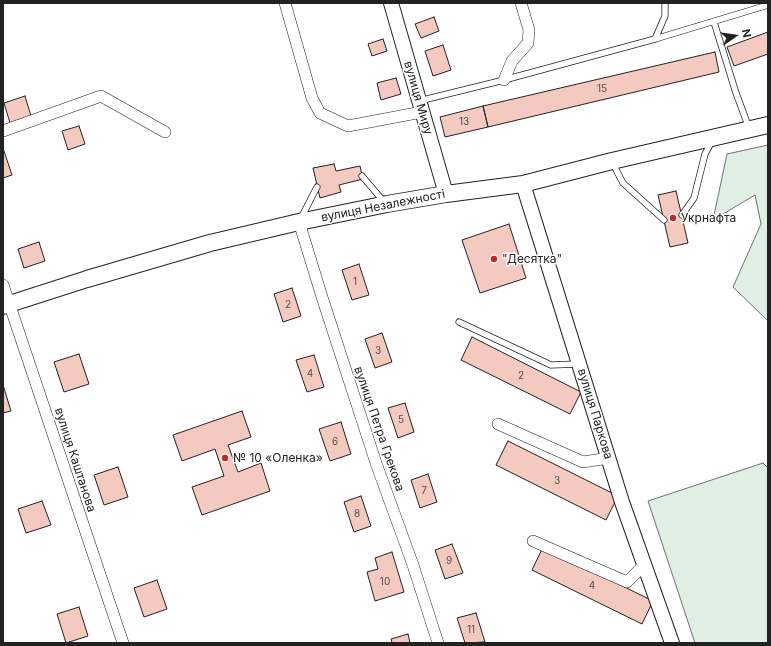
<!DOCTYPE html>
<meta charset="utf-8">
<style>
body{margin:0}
#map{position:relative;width:771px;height:646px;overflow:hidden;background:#fff;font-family:Inter,sans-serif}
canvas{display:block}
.frame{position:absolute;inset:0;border:4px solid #222;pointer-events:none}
.north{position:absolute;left:715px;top:16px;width:40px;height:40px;-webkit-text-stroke:3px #fff;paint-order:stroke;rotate:77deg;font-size:11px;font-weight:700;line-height:16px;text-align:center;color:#222}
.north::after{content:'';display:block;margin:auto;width:14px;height:18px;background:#222;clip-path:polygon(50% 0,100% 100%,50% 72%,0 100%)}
</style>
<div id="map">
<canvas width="771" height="646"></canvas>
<div class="frame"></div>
<div class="north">N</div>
</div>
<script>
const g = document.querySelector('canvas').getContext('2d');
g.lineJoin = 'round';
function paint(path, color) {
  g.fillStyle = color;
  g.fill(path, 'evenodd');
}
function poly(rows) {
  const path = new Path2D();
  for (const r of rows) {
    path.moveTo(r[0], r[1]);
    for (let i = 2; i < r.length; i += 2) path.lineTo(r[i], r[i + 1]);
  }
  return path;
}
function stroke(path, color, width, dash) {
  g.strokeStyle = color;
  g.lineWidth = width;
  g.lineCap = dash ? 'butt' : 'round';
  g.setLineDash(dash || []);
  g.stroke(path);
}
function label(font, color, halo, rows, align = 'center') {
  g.font = font + ' Inter,sans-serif';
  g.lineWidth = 3;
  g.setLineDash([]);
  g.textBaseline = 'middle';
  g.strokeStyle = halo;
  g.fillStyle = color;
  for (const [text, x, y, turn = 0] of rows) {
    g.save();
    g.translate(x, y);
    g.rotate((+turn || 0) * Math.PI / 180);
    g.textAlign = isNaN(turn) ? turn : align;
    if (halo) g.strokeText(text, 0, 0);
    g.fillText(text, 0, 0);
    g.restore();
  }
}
const green = poly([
 [768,145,768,321,733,287,761,224,755,195,713,220,727,154,768,145],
 [763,463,768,468,768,643,695,643,648,501,763,463]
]);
paint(green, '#e0efe3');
stroke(green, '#6f6f6f', 1);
const building = poly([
 [434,17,439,31,421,38,415,24,434,17],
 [768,32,768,54,734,66,727,47,768,32],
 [383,39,387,51,372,56,368,44,383,39],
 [443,45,451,70,433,76,425,51,443,45],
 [715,52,719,72,488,127,483,106,715,52],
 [396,78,401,94,381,100,377,83,396,78],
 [25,96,31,116,10,123,4,103,25,96],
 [483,106,488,127,445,137,440,117,483,106],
 [79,126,85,144,68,150,62,131,79,126],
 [4,151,12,175,3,178,3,152,4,151],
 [334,164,336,171,360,166,363,179,339,185,341,192,320,198,313,168,334,164],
 [676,191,688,243,670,247,658,195,676,191],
 [509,224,526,278,480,293,462,240,509,224],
 [39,242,45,261,24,268,18,249,39,242],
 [359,264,369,295,352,300,342,270,359,264],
 [292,288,301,316,283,322,274,294,292,288],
 [382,333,392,362,375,368,365,339,382,333],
 [472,337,581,392,570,414,461,360,472,337],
 [79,354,89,384,64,392,54,362,79,354],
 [314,355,324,387,307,392,296,360,314,355],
 [3,385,11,411,3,413,3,385],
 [405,403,414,432,398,438,388,408,405,403],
 [242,411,251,437,228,445,238,472,261,463,270,491,202,515,192,487,224,476,215,449,182,461,173,435,242,411],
 [341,422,351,454,330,461,319,429,341,422],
 [508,441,618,496,606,520,496,465,508,441],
 [118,467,128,497,104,505,94,475,118,467],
 [428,474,437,502,420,508,411,480,428,474],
 [361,496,371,526,354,532,344,502,361,496],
 [42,501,51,525,26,533,18,509,42,501],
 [452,544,463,573,445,579,435,550,452,544],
 [543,547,653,601,642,624,532,570,543,547],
 [392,552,404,592,375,601,367,572,378,569,375,558,392,552],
 [157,580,167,609,144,617,134,588,157,580],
 [79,607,88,636,66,643,57,614,79,607],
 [476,613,485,642,465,643,457,618,476,613],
 [408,634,410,643,392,643,391,639,408,634]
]);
paint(building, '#f3c9c0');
stroke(building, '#222', 1);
const service = poly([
 [714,22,736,93,749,128],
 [655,39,665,16,665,3],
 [419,101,504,80,655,39,768,5],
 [612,162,623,183,664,220],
 [362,176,385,203],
 [682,215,694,198,705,154,712,141],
 [301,218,317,187],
 [459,322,551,365,578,364]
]);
const minor = poly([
 [285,3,312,98,320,113,348,126,422,112],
 [504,80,512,61,528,43,529,30,521,3],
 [3,131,101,96,165,132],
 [299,222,322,297,376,463,413,565,438,643],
 [3,285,123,643],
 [498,424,583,462,609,458],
 [533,541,627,582,644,565]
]);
const tertiary = poly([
 [391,3,446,194],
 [523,184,622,502,672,643]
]);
const secondary = poly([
 [3,306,87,279,210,243,299,222,387,204,446,194,523,184,612,161,768,125]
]);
stroke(service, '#222', 7);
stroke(minor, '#222', 12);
stroke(tertiary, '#222', 16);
stroke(secondary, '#222', 18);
stroke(service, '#fff', 5.5);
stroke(minor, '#fff', 11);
stroke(tertiary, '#fff', 14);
stroke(secondary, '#fff', 16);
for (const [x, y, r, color] of [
 [673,218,4,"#c62828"],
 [494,259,4,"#c62828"],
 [225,458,4,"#c62828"]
]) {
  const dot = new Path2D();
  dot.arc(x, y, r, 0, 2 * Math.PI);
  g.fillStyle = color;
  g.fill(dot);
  stroke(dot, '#fff', 1.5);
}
label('10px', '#564c4a', null, [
 ["15",602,89],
 ["13",464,122],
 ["1",355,282],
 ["2",288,305],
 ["3",378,351],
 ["4",310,374],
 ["2",521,376],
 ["5",401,420],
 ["6",335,442],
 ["3",557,481],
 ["7",424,491],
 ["8",357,514],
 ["9",449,561],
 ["10",385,582],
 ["4",592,586],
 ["11",471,630]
]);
label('12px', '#222', '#fff', [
 ["вулиця Миру",418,98,74],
 ["вулиця Незалежності",383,206,-11],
 ["вулиця Паркова",595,414,73],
 ["вулиця Петра Грекова",379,429,71],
 ["вулиця Каштанова",75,460,72]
]);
label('12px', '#222', '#fff', [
 ["Укрнафта",681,218],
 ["\"Десятка\"",502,259],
 ["№ 10 «Оленка»",233,458]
], 'left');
</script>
